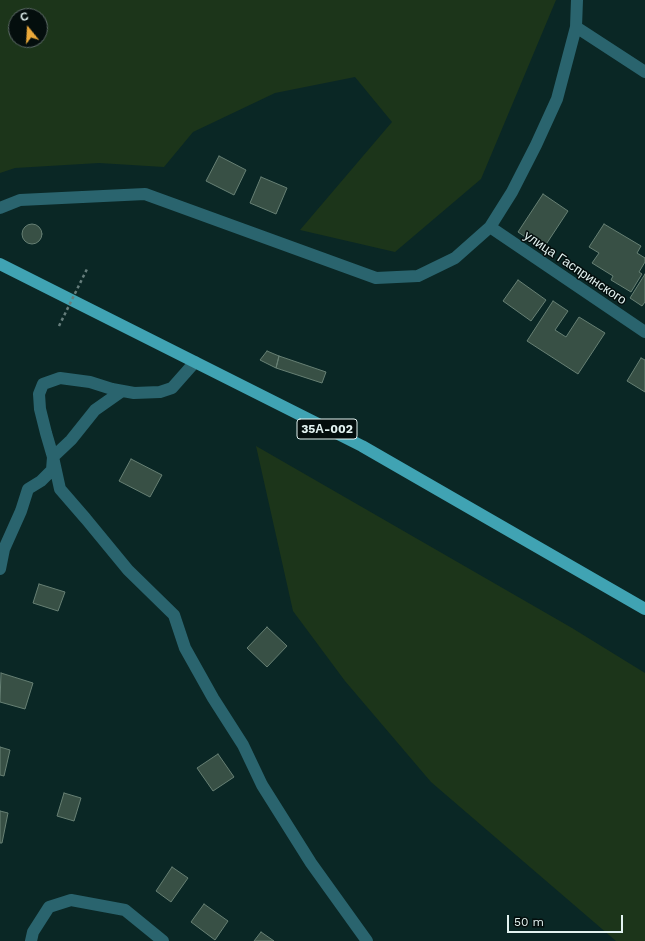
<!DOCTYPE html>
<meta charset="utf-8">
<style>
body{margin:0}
#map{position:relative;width:645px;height:941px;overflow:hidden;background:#0a2725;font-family:"Work Sans",sans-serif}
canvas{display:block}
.north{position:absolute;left:8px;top:8px;width:40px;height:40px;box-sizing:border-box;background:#040e0d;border:1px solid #5d6a68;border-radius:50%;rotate:342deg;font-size:11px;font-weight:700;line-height:16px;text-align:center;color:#e3f3f1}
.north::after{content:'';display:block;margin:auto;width:14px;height:18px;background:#eba93a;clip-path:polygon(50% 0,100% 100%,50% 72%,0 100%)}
.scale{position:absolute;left:507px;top:915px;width:116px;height:18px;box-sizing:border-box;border:2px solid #e3f3f1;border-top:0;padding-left:5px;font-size:12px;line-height:14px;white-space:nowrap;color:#e3f3f1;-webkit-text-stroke:3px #040e0d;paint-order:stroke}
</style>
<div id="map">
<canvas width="645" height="941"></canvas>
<div class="north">С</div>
<div class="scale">50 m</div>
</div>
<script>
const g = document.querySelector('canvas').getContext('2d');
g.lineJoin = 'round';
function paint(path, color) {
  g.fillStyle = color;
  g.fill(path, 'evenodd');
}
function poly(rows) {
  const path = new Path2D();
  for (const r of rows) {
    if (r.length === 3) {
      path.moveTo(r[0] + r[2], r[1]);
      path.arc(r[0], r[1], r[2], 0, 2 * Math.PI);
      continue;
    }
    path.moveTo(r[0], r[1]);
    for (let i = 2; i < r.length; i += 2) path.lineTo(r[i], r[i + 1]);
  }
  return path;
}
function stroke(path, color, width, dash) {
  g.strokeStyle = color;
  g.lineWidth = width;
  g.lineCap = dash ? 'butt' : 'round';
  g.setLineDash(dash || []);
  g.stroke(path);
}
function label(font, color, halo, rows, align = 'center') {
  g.font = font + ' "Work Sans",sans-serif';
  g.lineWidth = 3;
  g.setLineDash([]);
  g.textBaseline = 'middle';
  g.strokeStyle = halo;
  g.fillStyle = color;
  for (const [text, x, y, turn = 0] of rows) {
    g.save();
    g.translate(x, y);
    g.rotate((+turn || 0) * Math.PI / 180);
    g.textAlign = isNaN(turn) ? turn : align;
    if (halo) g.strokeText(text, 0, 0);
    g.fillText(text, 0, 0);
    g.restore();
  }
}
paint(poly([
 [0,0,556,0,481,179,395,252,300,230,392,122,355,77,275,93,193,132,164,167,99,163,15,168,0,173],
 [16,16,40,16,40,40,16,40],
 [256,446,572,628,645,673,645,941,616,941,431,782,345,681,293,611]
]), '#1c351a');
const building = poly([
 [219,156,246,170,234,195,206,181,219,156],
 [261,177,287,188,276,214,250,203,261,177],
 [543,194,568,211,543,249,518,232,543,194],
 [32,234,10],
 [604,224,641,246,637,253,645,258,645,262,639,272,642,274,631,292,611,280,613,276,592,263,599,253,589,247,604,224],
 [645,274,645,302,642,306,630,298,645,274],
 [518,280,546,300,531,321,503,301,518,280],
 [553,301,568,311,555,330,566,337,579,317,605,333,578,374,527,341,553,301],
 [267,351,279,356,276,368,260,360,267,351],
 [279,356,326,372,322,383,276,368,279,356],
 [641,358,645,360,645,392,627,381,641,358],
 [131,459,162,475,150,497,119,481,131,459],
 [39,584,65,592,58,611,33,603,39,584],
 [267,627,287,646,267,667,247,648,267,627],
 [1,673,33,683,25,709,0,702,1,673],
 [0,747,10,750,4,776,0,775,0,747],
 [218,754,234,777,213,791,197,768,218,754],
 [64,793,81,798,74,821,57,816,64,793],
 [0,811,8,813,2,843,0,843,0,811],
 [172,867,188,878,171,902,156,891,172,867],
 [204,904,228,921,215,940,191,922,204,904],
 [261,932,274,941,254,941,261,932]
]);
paint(building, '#385045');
stroke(building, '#678074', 1);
stroke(poly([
 [576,27,645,72],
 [0,208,20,200,145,194,376,278,418,276,455,258,490,227,512,192,536,145,557,99,576,27,577,0],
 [490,227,645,332],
 [122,391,95,410,71,440,53,457,60,489,86,519,128,570,174,615,185,648,213,698,243,745,262,785,311,863,367,941],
 [0,569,4,549,21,511,28,489,41,481,52,470,53,457,46,433,40,409,39,394,43,384,60,378,90,382,112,389,134,393,160,392,172,388,195,362],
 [31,941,33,932,49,907,71,900,125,910,163,941]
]), '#2a646e', 12);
stroke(poly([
 [0,264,362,446,645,609]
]), '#40a3b3', 12);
stroke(poly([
 [59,326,87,269]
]), '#667e7c', 2.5, [3, 3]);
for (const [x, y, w] of [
 [327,429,60]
]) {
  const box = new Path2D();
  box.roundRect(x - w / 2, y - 10, w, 20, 3);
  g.fillStyle = '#040e0d';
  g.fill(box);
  stroke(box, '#e3f3f1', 1);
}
label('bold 12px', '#e3f3f1', null, [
 ["35А-002",327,429]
]);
label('13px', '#e3f3f1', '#040e0d', [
 ["улица Гаспринского",575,268,34]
]);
</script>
